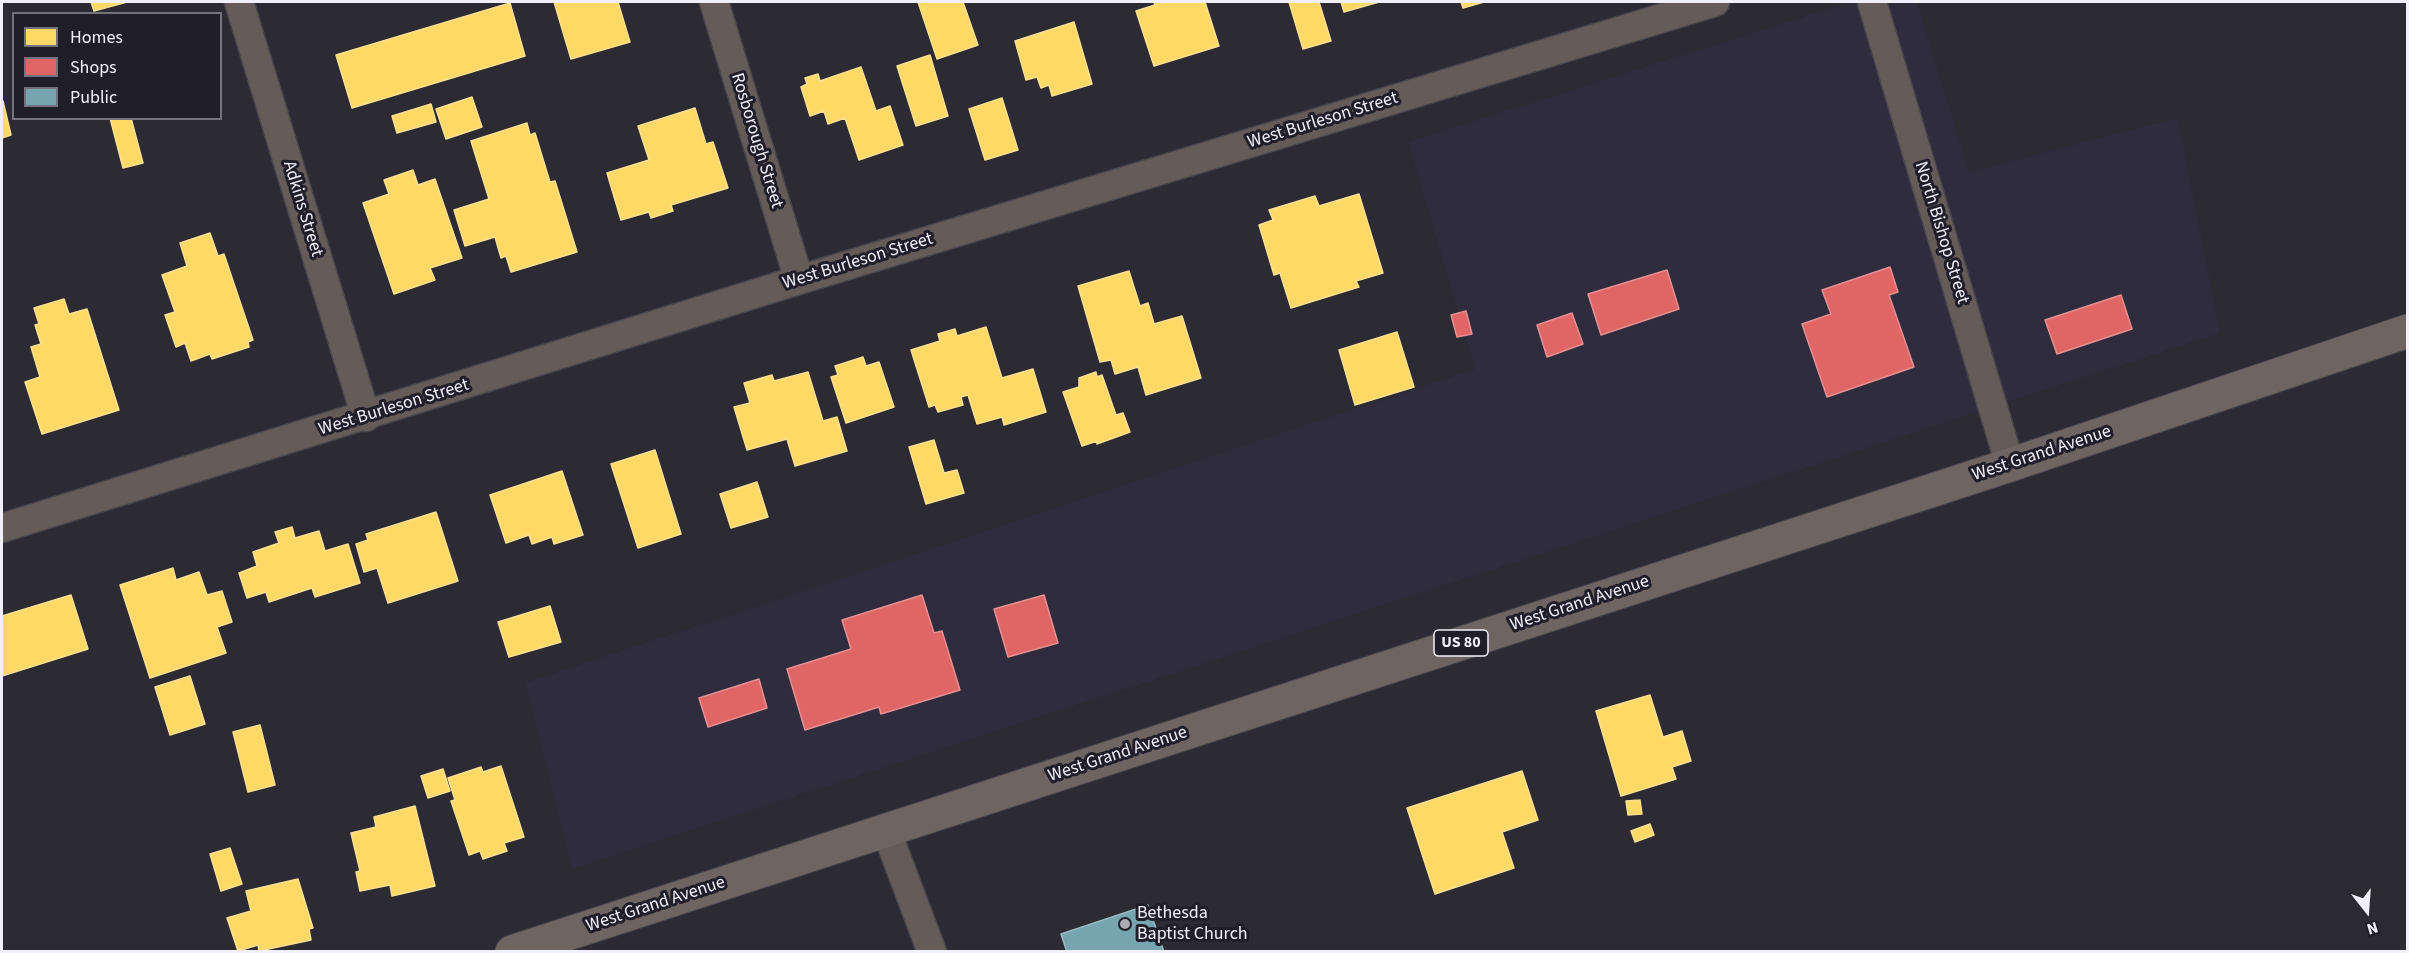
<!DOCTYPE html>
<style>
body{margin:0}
#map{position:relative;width:2409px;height:953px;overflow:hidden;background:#2c2a32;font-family:"Source Sans 3",sans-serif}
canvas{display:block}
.frame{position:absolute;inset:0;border:3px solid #f1eff9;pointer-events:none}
.legend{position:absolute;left:12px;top:12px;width:210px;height:108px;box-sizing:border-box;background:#201e2b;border:2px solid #74727d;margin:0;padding:8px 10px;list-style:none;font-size:18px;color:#f1eff9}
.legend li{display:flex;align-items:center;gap:12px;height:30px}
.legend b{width:30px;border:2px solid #74727d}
.north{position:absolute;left:2337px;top:881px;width:60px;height:60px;-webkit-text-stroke:4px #201e2b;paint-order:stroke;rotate:163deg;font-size:16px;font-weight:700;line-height:24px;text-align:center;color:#f1eff9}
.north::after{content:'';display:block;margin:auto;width:21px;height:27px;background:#f1eff9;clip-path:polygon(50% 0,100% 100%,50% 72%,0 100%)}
</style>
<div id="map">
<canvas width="2409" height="953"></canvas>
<div class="frame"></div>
<ul class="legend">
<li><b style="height:16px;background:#ffd966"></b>Homes</li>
<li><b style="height:16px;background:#e06666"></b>Shops</li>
<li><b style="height:16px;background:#76a5af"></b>Public</li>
</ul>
<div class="north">N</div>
</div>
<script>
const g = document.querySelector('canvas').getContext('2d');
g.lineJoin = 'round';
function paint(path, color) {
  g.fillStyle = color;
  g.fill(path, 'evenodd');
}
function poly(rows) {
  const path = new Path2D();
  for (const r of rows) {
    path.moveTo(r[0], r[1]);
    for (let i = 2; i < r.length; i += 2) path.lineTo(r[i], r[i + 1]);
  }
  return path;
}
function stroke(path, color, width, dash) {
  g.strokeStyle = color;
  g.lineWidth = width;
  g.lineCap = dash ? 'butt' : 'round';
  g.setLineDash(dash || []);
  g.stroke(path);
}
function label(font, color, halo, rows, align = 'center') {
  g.font = font + ' "Source Sans 3",sans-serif';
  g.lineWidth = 6;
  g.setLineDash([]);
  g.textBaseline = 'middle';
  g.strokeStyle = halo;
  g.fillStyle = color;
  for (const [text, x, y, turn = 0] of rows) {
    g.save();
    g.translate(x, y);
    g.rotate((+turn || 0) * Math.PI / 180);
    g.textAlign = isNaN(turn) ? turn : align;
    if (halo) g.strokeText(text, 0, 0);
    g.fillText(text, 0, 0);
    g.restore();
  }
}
paint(poly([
 [1851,2,1917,2,1969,172,2178,118,2220,333,572,869,525,683,1475,369,1408,142]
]), '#2f2c3e');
const homes = poly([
 [91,2,127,2,94,11,91,2],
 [554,2,618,2,630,42,571,59,554,2],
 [918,2,963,2,978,45,937,59,918,2],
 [1154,2,1205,2,1219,46,1154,66,1136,11,1155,5,1154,2],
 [1289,2,1319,2,1331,41,1303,49,1289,2],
 [1341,2,1379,2,1344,12,1341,2],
 [1461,2,1484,2,1463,8,1461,2],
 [510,3,525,56,352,108,336,55,510,3],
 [1074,22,1092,84,1052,96,1049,85,1041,88,1037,77,1026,80,1015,41,1074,22],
 [930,55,948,116,916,126,897,66,930,55],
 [861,67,876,111,890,106,903,145,859,160,845,118,828,124,824,111,810,116,801,87,807,84,805,78,818,74,820,81,861,67],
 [472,97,482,127,446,139,436,109,472,97],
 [1002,98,1018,150,985,160,969,109,1002,98],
 [3,101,11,135,2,138,2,102,3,101],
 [431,104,436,122,397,133,392,116,431,104],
 [695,108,706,144,713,142,728,188,671,205,673,211,651,218,649,212,621,220,607,173,649,160,638,126,695,108],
 [110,118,131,118,143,163,123,168,110,118],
 [527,123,530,135,535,133,550,182,555,181,577,252,511,272,506,256,501,258,495,237,465,246,454,210,489,199,471,141,527,123],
 [413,170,418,185,435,179,462,258,430,268,435,280,394,294,363,203,389,194,384,180,413,170],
 [1359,194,1383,273,1356,281,1359,287,1291,308,1280,273,1274,275,1259,225,1273,220,1269,210,1315,196,1319,206,1359,194],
 [210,233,218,256,224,254,253,340,248,342,249,347,212,359,210,354,191,361,185,343,176,347,165,315,175,312,162,275,187,266,180,243,210,233],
 [1129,271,1140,306,1148,303,1154,324,1182,316,1201,378,1146,395,1138,367,1115,374,1111,360,1100,362,1078,286,1129,271],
 [64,299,69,314,87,309,119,410,42,434,25,382,40,377,31,347,41,344,35,325,39,324,34,308,64,299],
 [986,327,1002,378,1033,369,1046,412,1004,425,1002,417,977,424,968,395,961,397,963,405,938,412,935,405,929,407,911,350,940,341,938,334,955,329,957,336,986,327],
 [1397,332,1414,387,1355,405,1339,350,1397,332],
 [863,357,866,366,879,362,894,407,846,423,831,377,838,375,835,366,863,357],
 [808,372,823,421,837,417,847,451,795,466,787,439,747,450,734,407,750,403,744,383,772,375,774,381,808,372],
 [1096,372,1097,377,1102,375,1116,415,1123,413,1130,432,1097,444,1097,441,1082,446,1063,392,1079,387,1079,378,1096,372],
 [934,440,944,473,957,470,964,493,926,504,909,447,934,440],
 [655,450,681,534,638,548,611,464,655,450],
 [562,471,583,535,554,544,552,537,532,544,529,535,506,543,490,495,562,471],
 [757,482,768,517,731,528,720,494,757,482],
 [436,512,458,581,388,603,377,568,364,572,356,544,368,540,366,534,436,512],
 [292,527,295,538,319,531,325,551,348,544,360,583,315,597,312,588,269,602,266,592,247,598,239,573,257,566,253,552,279,543,275,532,292,527],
 [173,568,176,580,199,572,207,595,222,591,232,622,217,627,226,653,150,678,120,585,173,568],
 [71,595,88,649,2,676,2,616,71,595],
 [550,606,561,642,509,657,498,622,550,606],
 [190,676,205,724,170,735,155,687,190,676],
 [1650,695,1663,737,1682,731,1691,761,1672,767,1676,779,1621,796,1596,711,1650,695],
 [260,725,275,785,248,792,233,732,260,725],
 [501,766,524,837,504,843,507,851,483,859,480,851,469,855,451,801,455,800,448,778,481,767,483,772,501,766],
 [443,769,450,791,428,798,421,776,443,769],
 [1522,771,1538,820,1502,832,1514,868,1435,894,1407,808,1522,771],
 [1640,800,1642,814,1628,815,1626,801,1640,800],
 [415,806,435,886,392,896,390,885,360,891,356,872,360,871,351,833,376,827,374,817,415,806],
 [1650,824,1654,835,1635,842,1631,831,1650,824],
 [230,848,242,884,221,891,210,854,230,848],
 [298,879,313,928,309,929,311,940,259,951,258,945,238,951,227,918,251,911,246,891,298,879]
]);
paint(homes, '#ffd966');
stroke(homes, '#fbe092', 1.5);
const shops = poly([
 [1890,267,1898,292,1889,295,1914,367,1827,397,1802,324,1831,314,1822,290,1890,267],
 [1667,270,1679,309,1601,335,1588,294,1667,270],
 [2121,295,2132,329,2057,354,2045,320,2121,295],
 [1466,311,1472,334,1457,337,1451,315,1466,311],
 [1572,313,1583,344,1547,357,1537,325,1572,313],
 [922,595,934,633,942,631,960,690,881,714,879,707,805,730,787,669,851,649,842,620,922,595],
 [1044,595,1058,643,1008,657,994,609,1044,595],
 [759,679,767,708,708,727,699,698,759,679]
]);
paint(shops, '#e06666');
stroke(shops, '#e58f92', 1.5);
const public = poly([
 [1148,905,1164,952,1067,952,1061,934,1148,905]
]);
paint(public, '#76a5af');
stroke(public, '#9bbbc5', 1.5);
const minor = poly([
 [239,2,366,417],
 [714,2,799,280],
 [1872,2,2010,465],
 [2,528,799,280,1715,2],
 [886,830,932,952]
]);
const trunk = poly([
 [512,952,2010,465,2408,331]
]);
stroke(minor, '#48464d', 31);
stroke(trunk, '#48464d', 35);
stroke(minor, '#655c59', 28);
stroke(trunk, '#6e6462', 33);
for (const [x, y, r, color] of [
 [1125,924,6,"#acaab3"]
]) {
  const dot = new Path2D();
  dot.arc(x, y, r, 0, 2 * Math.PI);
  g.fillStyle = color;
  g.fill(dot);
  stroke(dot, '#201e2b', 2);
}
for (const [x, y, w] of [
 [1461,643,54]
]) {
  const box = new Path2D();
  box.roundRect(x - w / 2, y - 13, w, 26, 4.5);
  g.fillStyle = '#201e2b';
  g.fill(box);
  stroke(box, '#f1eff9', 1.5);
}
label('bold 16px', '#f1eff9', null, [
 ["US 80",1461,643]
]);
label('18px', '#f1eff9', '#201e2b', [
 ["West Burleson Street",1323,121,-17],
 ["Rosborough Street",756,141,73],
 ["Adkins Street",302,209,73],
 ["North Bishop Street",1941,233,73],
 ["West Burleson Street",858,262,-17],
 ["West Burleson Street",394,408,-17],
 ["West Grand Avenue",2042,454,-18],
 ["West Grand Avenue",1580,604,-18],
 ["West Grand Avenue",1118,755,-18],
 ["West Grand Avenue",656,905,-18]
]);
label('18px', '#f1eff9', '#201e2b', [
 ["Bethesda",1137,914],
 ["Baptist Church",1137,935]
], 'left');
</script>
